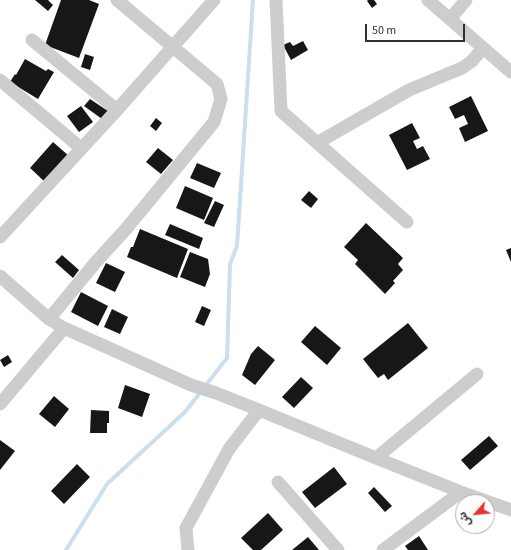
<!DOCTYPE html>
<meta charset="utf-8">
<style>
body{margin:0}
#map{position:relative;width:511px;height:550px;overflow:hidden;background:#fff;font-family:"Source Sans 3","Noto Sans Arabic",sans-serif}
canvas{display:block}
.north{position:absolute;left:455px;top:494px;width:40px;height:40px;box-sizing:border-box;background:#fff;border:1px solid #acacac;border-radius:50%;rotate:243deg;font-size:11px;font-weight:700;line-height:16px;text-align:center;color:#303030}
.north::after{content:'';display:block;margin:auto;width:14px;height:18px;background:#e93138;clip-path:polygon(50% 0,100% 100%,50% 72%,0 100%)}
.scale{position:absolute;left:365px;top:24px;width:100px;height:18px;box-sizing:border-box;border:2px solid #303030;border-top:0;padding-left:5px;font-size:12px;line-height:14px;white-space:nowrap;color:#303030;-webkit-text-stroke:3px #fff;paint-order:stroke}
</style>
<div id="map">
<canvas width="511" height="550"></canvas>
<div class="north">ش</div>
<div class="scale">50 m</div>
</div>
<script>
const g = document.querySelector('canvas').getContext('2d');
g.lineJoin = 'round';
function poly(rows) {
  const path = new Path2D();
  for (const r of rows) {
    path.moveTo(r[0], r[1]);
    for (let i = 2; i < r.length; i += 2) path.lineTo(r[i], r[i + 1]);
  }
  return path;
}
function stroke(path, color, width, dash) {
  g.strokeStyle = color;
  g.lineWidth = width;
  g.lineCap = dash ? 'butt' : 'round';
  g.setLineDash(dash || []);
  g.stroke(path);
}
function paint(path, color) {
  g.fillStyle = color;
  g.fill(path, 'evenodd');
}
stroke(poly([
 [66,550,107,484,185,412,227,358,230,264,237,246,253,0]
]), '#cbdfed', 4);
paint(poly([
 [35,0,48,0,53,5,48,11],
 [61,0,89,0,99,4,79,58,45,45],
 [368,0,374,0,377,4,372,8,367,1],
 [303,41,308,50,291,60,283,45,290,42,293,46],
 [85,54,94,57,90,70,81,67],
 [25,59,46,71,48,69,54,72,38,99,10,82,15,74,16,75],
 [471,96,488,131,465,142,459,128,468,124,464,115,455,119,449,107],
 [90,99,108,111,102,119,84,106],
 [81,106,93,122,79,132,67,116],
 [156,118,162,123,156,131,150,126],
 [412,123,420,138,413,141,417,149,423,146,430,159,407,170,389,135],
 [53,142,69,156,45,182,30,168],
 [158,148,173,160,161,174,146,162],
 [197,163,221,173,214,188,190,178],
 [185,186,213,198,204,220,176,208],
 [309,191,318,199,311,208,301,200],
 [215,201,224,205,214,227,204,223],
 [366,223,403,258,398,264,403,270,393,281,395,283,385,294,355,264,358,260,344,247],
 [170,224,203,238,199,249,165,235],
 [140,229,188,249,177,278,127,257,131,247,133,247],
 [511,248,511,262,506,250],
 [190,252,208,259,210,274,205,287,180,277],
 [62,255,79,270,73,278,55,262],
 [106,263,125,272,115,292,96,283],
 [81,292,108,306,98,326,71,312],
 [202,306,211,310,204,326,195,322],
 [112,309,128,317,120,334,104,327],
 [408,323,428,348,388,380,384,374,378,378,363,359],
 [315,326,341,348,327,365,301,342],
 [258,346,275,360,255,385,242,375,251,354],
 [8,355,12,362,4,367,0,360],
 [301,377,313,388,294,408,282,397],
 [125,385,150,394,142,417,118,408],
 [54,396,69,409,55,427,39,414],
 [91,410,109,411,109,423,107,423,107,433,90,433],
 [489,436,498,446,470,470,461,460],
 [0,440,15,451,0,470],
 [77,464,90,477,64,504,51,491],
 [334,467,347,484,315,508,302,492],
 [374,487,392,506,385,512,368,493],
 [268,513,283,530,261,550,253,550,241,538],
 [419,536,428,550,408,550,405,546],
 [308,537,319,550,292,550]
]), '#171717');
stroke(poly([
 [276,0,281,111,407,222],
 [428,0,511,72],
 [450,19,466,0],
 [32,40,117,110],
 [0,80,81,148],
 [317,143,409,90,462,68,472,61,483,48],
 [0,237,117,110,214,0],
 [0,276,49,319,64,328,191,385,216,393,259,410,376,458,461,492,511,510],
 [49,319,95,263,126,229,214,122,221,99,217,84,117,0],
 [0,404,64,328],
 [376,458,477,374],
 [278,482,338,550],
 [188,550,186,528,229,449,259,410],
 [383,550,461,492]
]), '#cdcdcd', 13);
</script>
